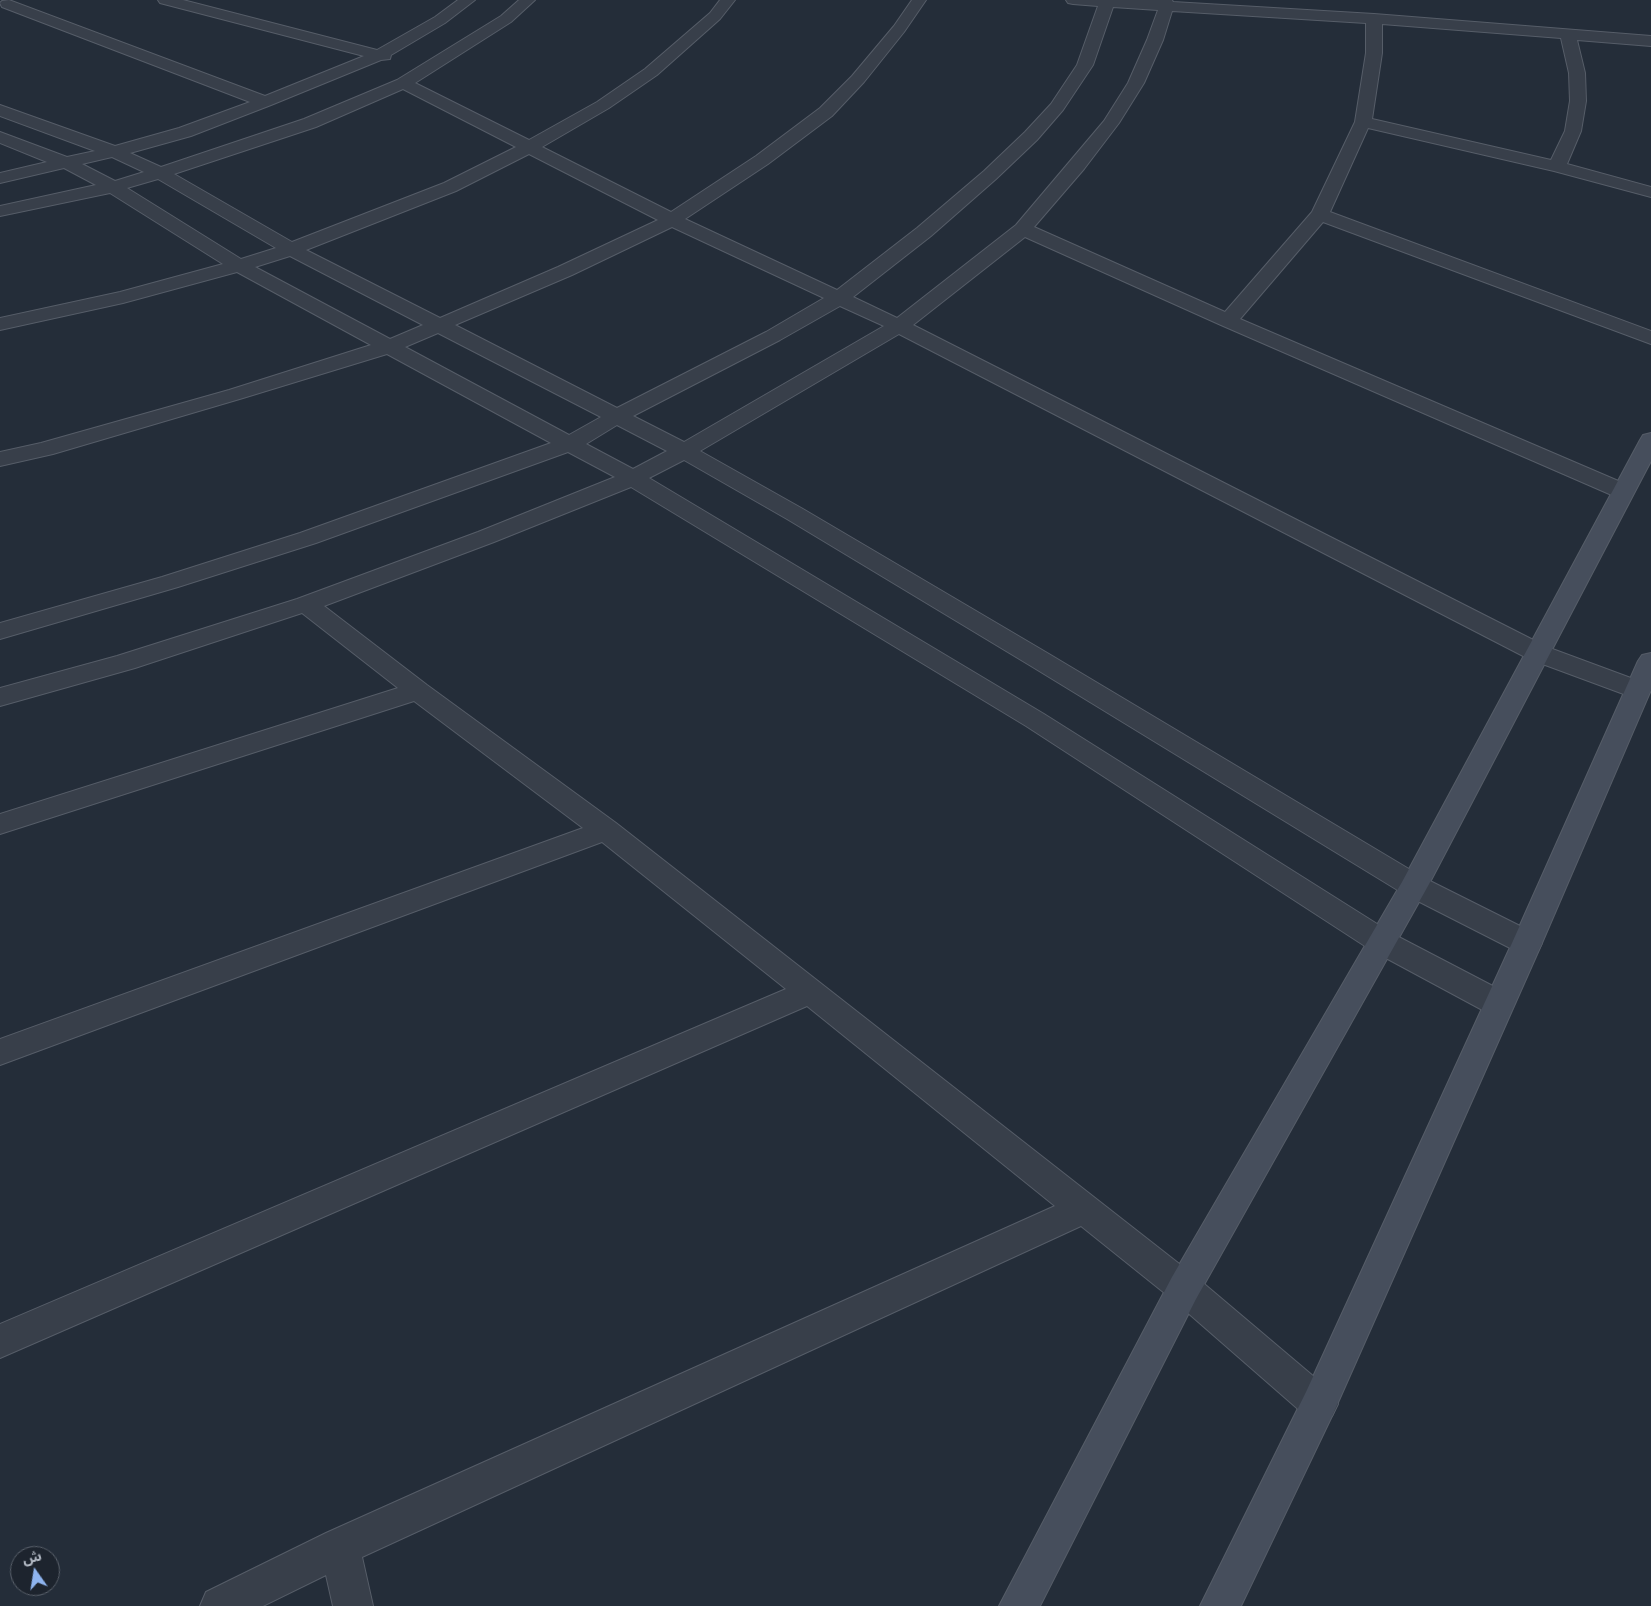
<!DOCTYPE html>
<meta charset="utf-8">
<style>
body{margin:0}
#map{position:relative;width:1651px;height:1606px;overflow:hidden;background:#242d39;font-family:Montserrat,"Noto Sans Arabic",sans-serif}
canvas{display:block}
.north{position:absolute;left:10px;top:1546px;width:50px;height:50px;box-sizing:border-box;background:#1d242e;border:1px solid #59606a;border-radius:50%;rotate:347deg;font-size:14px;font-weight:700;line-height:20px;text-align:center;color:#b3bac5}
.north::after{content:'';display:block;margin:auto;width:18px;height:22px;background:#8eb4ef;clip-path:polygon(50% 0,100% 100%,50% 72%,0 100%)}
</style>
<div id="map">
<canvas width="1651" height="1606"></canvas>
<div class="north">ش</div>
</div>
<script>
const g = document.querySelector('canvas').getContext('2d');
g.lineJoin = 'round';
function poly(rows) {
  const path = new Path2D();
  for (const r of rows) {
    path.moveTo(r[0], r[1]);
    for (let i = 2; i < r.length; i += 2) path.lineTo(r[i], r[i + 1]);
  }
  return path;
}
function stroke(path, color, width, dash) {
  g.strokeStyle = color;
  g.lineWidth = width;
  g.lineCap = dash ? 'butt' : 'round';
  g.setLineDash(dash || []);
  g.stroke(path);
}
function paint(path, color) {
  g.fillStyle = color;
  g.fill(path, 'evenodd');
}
const street = poly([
 [9,0,265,96,364,56,160,3,158,0,183,0,377,50,435,17,458,0,475,0,445,23,391,55,390,59,381,60,271,105,191,136,130,153,161,167,304,119,397,80,501,16,519,0,535,0,511,22,415,83,529,140,597,102,645,69,710,13,720,0,735,0,720,19,657,75,609,108,542,147,671,212,756,156,820,108,852,76,894,26,912,0,926,0,904,32,864,82,832,116,768,164,685,219,837,290,917,228,984,171,1025,132,1051,104,1077,65,1098,6,1073,4,1068,3,1066,0,1172,0,1173,2,1374,14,1651,36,1651,46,1577,40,1585,73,1586,101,1581,131,1567,164,1651,187,1651,197,1554,171,1368,128,1330,212,1651,331,1651,344,1323,222,1240,319,1630,486,1633,491,1630,496,1622,498,1614,496,1221,325,1025,237,913,325,1547,647,1647,684,1651,690,1647,696,1638,698,1629,696,1529,659,899,334,700,451,803,509,1049,654,1424,878,1538,935,1542,943,1538,951,1527,954,1516,951,1404,894,1031,666,787,519,684,460,649,478,1044,714,1393,934,1510,995,1514,1004,1510,1013,1499,1016,1488,1013,1371,950,1026,726,631,487,494,542,324,606,427,685,616,823,1196,1277,1332,1392,1338,1404,1332,1416,1319,1422,1306,1416,1172,1299,1081,1226,362,1557,373,1606,333,1606,326,1575,263,1606,200,1606,206,1592,326,1533,1055,1206,807,1006,0,1358,0,1324,786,989,602,842,0,1065,0,1039,583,828,414,701,0,834,0,814,398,688,302,613,135,668,0,706,0,688,117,656,297,599,478,532,615,477,568,452,316,543,178,587,0,639,0,623,162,577,300,533,551,443,387,354,243,398,53,454,0,466,0,452,41,443,229,390,371,345,237,272,123,303,0,330,0,318,120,292,223,264,110,193,0,216,0,206,96,185,64,168,0,183,0,173,47,162,0,143,0,132,67,157,95,151,0,116,0,105,115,146,179,128,250,102,2,7,0,3,2,1,9,0],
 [1113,7,1158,10,1147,40,1128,83,1104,121,1016,225,897,318,853,297,931,236,996,179,1037,140,1063,110,1093,65,1113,7],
 [1172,11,1366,23,1366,53,1355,122,1312,212,1225,312,1034,227,1084,169,1119,123,1144,83,1163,40,1172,11],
 [1382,24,1561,38,1569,73,1570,101,1565,131,1551,160,1372,119,1382,53,1382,24],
 [403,89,516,147,444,183,292,242,174,174,316,127,403,89],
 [529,154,658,220,558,267,440,318,306,250,456,191,529,154],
 [112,157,144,172,115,181,82,164,112,157],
 [158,179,276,248,241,259,127,188,158,179],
 [672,227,824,298,766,332,617,408,455,325,572,275,672,227],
 [290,256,423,325,390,339,255,267,290,256],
 [840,306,884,326,684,442,633,416,780,340,840,306],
 [438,333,601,417,569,435,405,347,438,333],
 [617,425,667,451,633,469,586,444,617,425]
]);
const secondary = poly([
 [1651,433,1651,461,1428,886,1196,1299,1040,1606,999,1606,1172,1277,1402,882,1640,440,1643,435,1651,433],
 [1651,653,1651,690,1542,943,1332,1416,1241,1606,1200,1606,1306,1392,1512,943,1638,661,1642,655,1651,653]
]);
stroke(street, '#565d68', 2);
stroke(secondary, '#565d68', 2);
paint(street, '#383f4a');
paint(secondary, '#464e5c');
</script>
